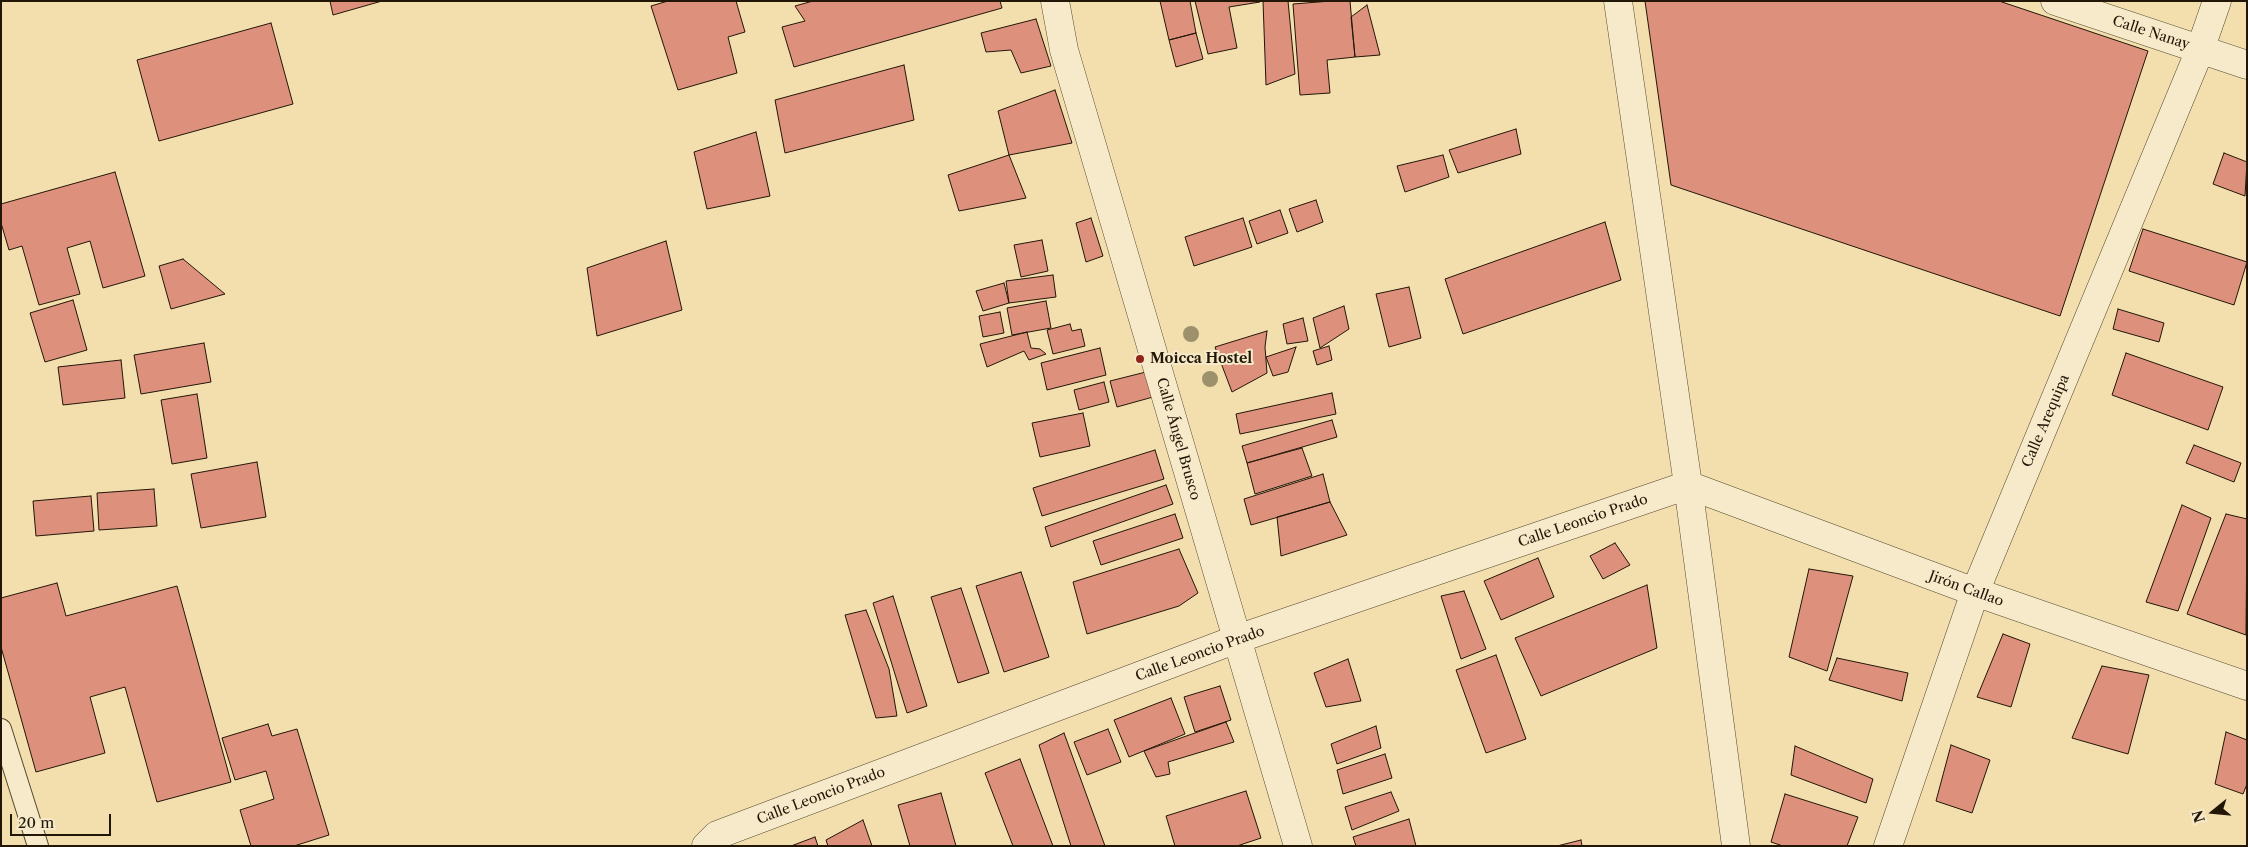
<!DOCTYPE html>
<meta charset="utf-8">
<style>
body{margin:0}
#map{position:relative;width:2248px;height:847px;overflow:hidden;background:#f2dfad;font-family:"Libre Caslon Text",serif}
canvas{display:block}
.frame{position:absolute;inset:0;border:2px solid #221607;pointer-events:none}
.north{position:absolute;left:2188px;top:787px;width:50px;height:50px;-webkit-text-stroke:4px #f7eaca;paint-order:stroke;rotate:253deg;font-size:14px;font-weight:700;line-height:20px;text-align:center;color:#221607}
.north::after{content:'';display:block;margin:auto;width:18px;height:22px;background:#221607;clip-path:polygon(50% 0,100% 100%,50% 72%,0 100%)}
.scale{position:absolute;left:10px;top:814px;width:101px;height:22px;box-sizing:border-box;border:2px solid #221607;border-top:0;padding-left:6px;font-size:15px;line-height:18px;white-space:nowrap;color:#221607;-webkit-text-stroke:4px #f7eaca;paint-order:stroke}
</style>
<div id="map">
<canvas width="2248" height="847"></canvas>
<div class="frame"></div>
<div class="north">N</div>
<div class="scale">20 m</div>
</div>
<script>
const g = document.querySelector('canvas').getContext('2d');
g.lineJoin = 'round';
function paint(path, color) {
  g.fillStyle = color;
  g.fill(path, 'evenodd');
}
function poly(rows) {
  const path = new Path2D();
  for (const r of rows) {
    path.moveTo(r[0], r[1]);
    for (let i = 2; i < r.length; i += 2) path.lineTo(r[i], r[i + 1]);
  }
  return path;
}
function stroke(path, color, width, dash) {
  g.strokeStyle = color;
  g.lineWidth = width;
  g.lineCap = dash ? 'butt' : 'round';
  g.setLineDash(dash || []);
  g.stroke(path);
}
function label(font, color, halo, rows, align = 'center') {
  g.font = font + ' "Libre Caslon Text",serif';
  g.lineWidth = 4;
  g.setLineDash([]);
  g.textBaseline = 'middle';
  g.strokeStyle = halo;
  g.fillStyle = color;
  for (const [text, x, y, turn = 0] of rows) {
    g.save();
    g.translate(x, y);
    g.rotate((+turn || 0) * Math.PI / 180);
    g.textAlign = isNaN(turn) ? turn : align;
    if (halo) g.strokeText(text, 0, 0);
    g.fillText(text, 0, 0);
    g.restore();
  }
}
const building = poly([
 [330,1,382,1,333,15,330,1],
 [668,1,736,1,745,32,728,37,737,73,678,90,651,6,668,1],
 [813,1,1000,1,1002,8,794,67,782,27,805,21,795,6,813,1],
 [1160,1,1190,1,1196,33,1169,40,1160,1],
 [1195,1,1259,1,1260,2,1229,7,1237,48,1208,54,1195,1],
 [1263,1,1288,1,1295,74,1266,85,1263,1],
 [1331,1,1350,1,1355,57,1327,60,1330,93,1300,95,1293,4,1331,1],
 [1645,1,1999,1,2148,51,2060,316,1671,185,1645,1],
 [1367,5,1380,55,1355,57,1351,17,1367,5],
 [1036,19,1051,66,1021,73,1011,50,986,52,981,33,1036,19],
 [271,23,293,104,159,141,137,60,271,23],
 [1196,33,1203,59,1176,67,1169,40,1196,33],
 [904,65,914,120,785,153,775,100,904,65],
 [1055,90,1072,143,1009,155,998,111,1055,90],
 [1516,129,1521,154,1458,173,1449,150,1516,129],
 [756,132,770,196,707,209,694,152,756,132],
 [2224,153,2247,162,2245,196,2213,184,2224,153],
 [1009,155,1026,198,959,211,948,175,1009,155],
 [1443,155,1449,177,1405,192,1397,166,1443,155],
 [115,172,145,276,103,288,90,241,67,248,80,294,39,305,22,246,9,250,1,223,1,204,115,172],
 [1316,200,1323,222,1297,232,1289,209,1316,200],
 [1280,210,1288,233,1257,244,1249,221,1280,210],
 [1091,218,1103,256,1086,262,1076,223,1091,218],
 [1243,218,1252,247,1194,266,1185,237,1243,218],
 [1605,222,1621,280,1463,334,1445,279,1605,222],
 [2143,229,2247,262,2234,305,2129,271,2143,229],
 [1042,240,1048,271,1021,277,1014,245,1042,240],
 [666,241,682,310,597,336,587,268,666,241],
 [183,259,225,294,171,309,159,266,183,259],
 [1053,275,1056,297,1009,303,1006,281,1053,275],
 [1004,283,1009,303,983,311,976,291,1004,283],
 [1409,287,1421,338,1389,347,1376,294,1409,287],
 [73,300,87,350,45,362,30,313,73,300],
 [1046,301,1051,328,1012,335,1007,308,1046,301],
 [1344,306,1349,329,1320,348,1313,318,1344,306],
 [2118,309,2164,323,2159,342,2113,329,2118,309],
 [1000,312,1004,333,983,337,979,316,1000,312],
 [1303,318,1308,341,1287,344,1283,324,1303,318],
 [1070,324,1072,331,1081,329,1085,346,1053,354,1047,330,1070,324],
 [1267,331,1265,347,1267,373,1232,392,1215,347,1267,331],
 [1027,332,1031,348,1040,349,1046,354,1029,360,1024,351,987,367,980,344,1027,332],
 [204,343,211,382,141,394,134,355,204,343],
 [1329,346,1332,360,1317,365,1313,351,1329,346],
 [1296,347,1288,372,1273,376,1266,357,1296,347],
 [1100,348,1106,375,1047,390,1041,363,1100,348],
 [2126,353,2223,387,2208,430,2112,395,2126,353],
 [121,360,125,398,63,405,58,367,121,360],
 [1146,372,1153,397,1117,407,1110,381,1146,372],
 [1104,382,1109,402,1079,410,1074,390,1104,382],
 [1332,393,1336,414,1240,434,1236,414,1332,393],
 [197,394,207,458,172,464,161,400,197,394],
 [1083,413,1090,446,1040,457,1032,423,1083,413],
 [1332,420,1337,437,1247,463,1242,446,1332,420],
 [2194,445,2241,463,2234,482,2186,463,2194,445],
 [1302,448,1312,476,1255,494,1247,463,1302,448],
 [1155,450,1164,479,1042,516,1033,488,1155,450],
 [257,462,266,517,201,528,191,474,257,462],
 [1323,474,1330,502,1251,525,1244,499,1323,474],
 [1166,485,1173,504,1051,547,1045,527,1166,485],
 [154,489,157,526,99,530,97,493,154,489],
 [91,496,94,531,36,536,33,501,91,496],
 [1330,502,1347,535,1281,556,1277,517,1330,502],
 [2182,505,2211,518,2178,611,2146,602,2182,505],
 [1175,514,1183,538,1101,565,1093,541,1175,514],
 [2226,514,2247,519,2246,635,2187,614,2226,514],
 [1615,543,1630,565,1603,579,1590,556,1615,543],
 [1179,549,1198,593,1179,606,1087,634,1073,582,1179,549],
 [1538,558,1554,597,1501,620,1484,581,1538,558],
 [1809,569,1853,576,1827,671,1789,657,1809,569],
 [1021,572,1049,657,1004,672,976,586,1021,572],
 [57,583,66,616,177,586,231,782,157,802,125,687,90,697,105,753,36,772,1,647,1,598,57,583],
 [1647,585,1657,648,1541,696,1515,638,1647,585],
 [961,588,989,673,958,683,931,597,961,588],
 [1464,591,1486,649,1461,659,1441,596,1464,591],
 [893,596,927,706,907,713,873,603,893,596],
 [866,610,889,669,897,716,876,718,845,615,866,610],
 [2003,634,2030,644,2011,707,1977,697,2003,634],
 [1496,655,1526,739,1486,753,1456,670,1496,655],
 [1837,658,1908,673,1902,701,1829,680,1837,658],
 [1348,659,1361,701,1326,707,1314,673,1348,659],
 [2102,666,2149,675,2128,754,2072,738,2102,666],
 [1220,686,1231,720,1195,732,1184,697,1220,686],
 [1171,698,1185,734,1129,757,1114,720,1171,698],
 [1226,722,1234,742,1168,762,1170,774,1156,777,1144,751,1226,722],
 [268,724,272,736,297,729,329,835,294,846,251,846,240,810,274,799,266,771,235,780,222,738,268,724],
 [1376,726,1381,748,1337,764,1331,744,1376,726],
 [1108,729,1121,762,1087,775,1074,742,1108,729],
 [2226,732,2247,740,2247,784,2243,794,2215,784,2226,732],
 [1064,733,1105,846,1071,846,1039,745,1064,733],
 [1951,745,1990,760,1972,813,1936,801,1951,745],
 [1795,746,1873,779,1866,803,1791,775,1795,746],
 [1385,754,1392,778,1343,794,1337,770,1385,754],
 [1020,759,1053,846,1013,846,985,773,1020,759],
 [1246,791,1261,838,1237,846,1175,846,1166,816,1246,791],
 [1391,792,1399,811,1352,830,1345,807,1391,792],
 [941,793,956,846,910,846,898,805,941,793],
 [1785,794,1858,817,1847,846,1783,846,1771,842,1785,794],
 [1409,819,1416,846,1356,846,1353,837,1409,819],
 [863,820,872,846,828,846,826,840,863,820],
 [815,837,818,846,791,846,815,837],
 [1581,840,1582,846,1557,846,1581,840]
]);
paint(building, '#dd907c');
stroke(building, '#221607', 1);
const service = poly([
 [1,729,38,846]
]);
const minor = poly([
 [1055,1,1064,50,1298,846],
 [1618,1,1688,485,1736,846],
 [2055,1,2247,65],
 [706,846,717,835,1237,639,1688,485,1975,592,2247,686],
 [1888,846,1975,592,2200,50,2217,1]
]);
stroke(service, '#564830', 22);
stroke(minor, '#564830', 29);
stroke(service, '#f7eaca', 20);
stroke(minor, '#f7eaca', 28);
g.fillStyle = '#9d916b';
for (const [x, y] of [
 [1191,334],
 [1210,379]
]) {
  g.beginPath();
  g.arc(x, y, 8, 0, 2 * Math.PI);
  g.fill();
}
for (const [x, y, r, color] of [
 [1140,359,5,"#8f2418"]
]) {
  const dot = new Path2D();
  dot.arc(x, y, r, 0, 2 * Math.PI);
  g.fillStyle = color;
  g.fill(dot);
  stroke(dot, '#f7eaca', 2);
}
label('14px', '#221607', '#f7eaca', [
 ["Calle Nanay",2151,33,18],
 ["Calle Arequipa",2046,421,-67],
 ["Calle Ángel Brusco",1178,439,74],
 ["Calle Leoncio Prado",1583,521,-19],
 ["Jirón Callao",1966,589,20],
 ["Calle Leoncio Prado",1200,654,-20],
 ["Calle Leoncio Prado",821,796,-21]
]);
label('bold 14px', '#221607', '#f7eaca', [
 ["Moicca Hostel",1150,359]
], 'left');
</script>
